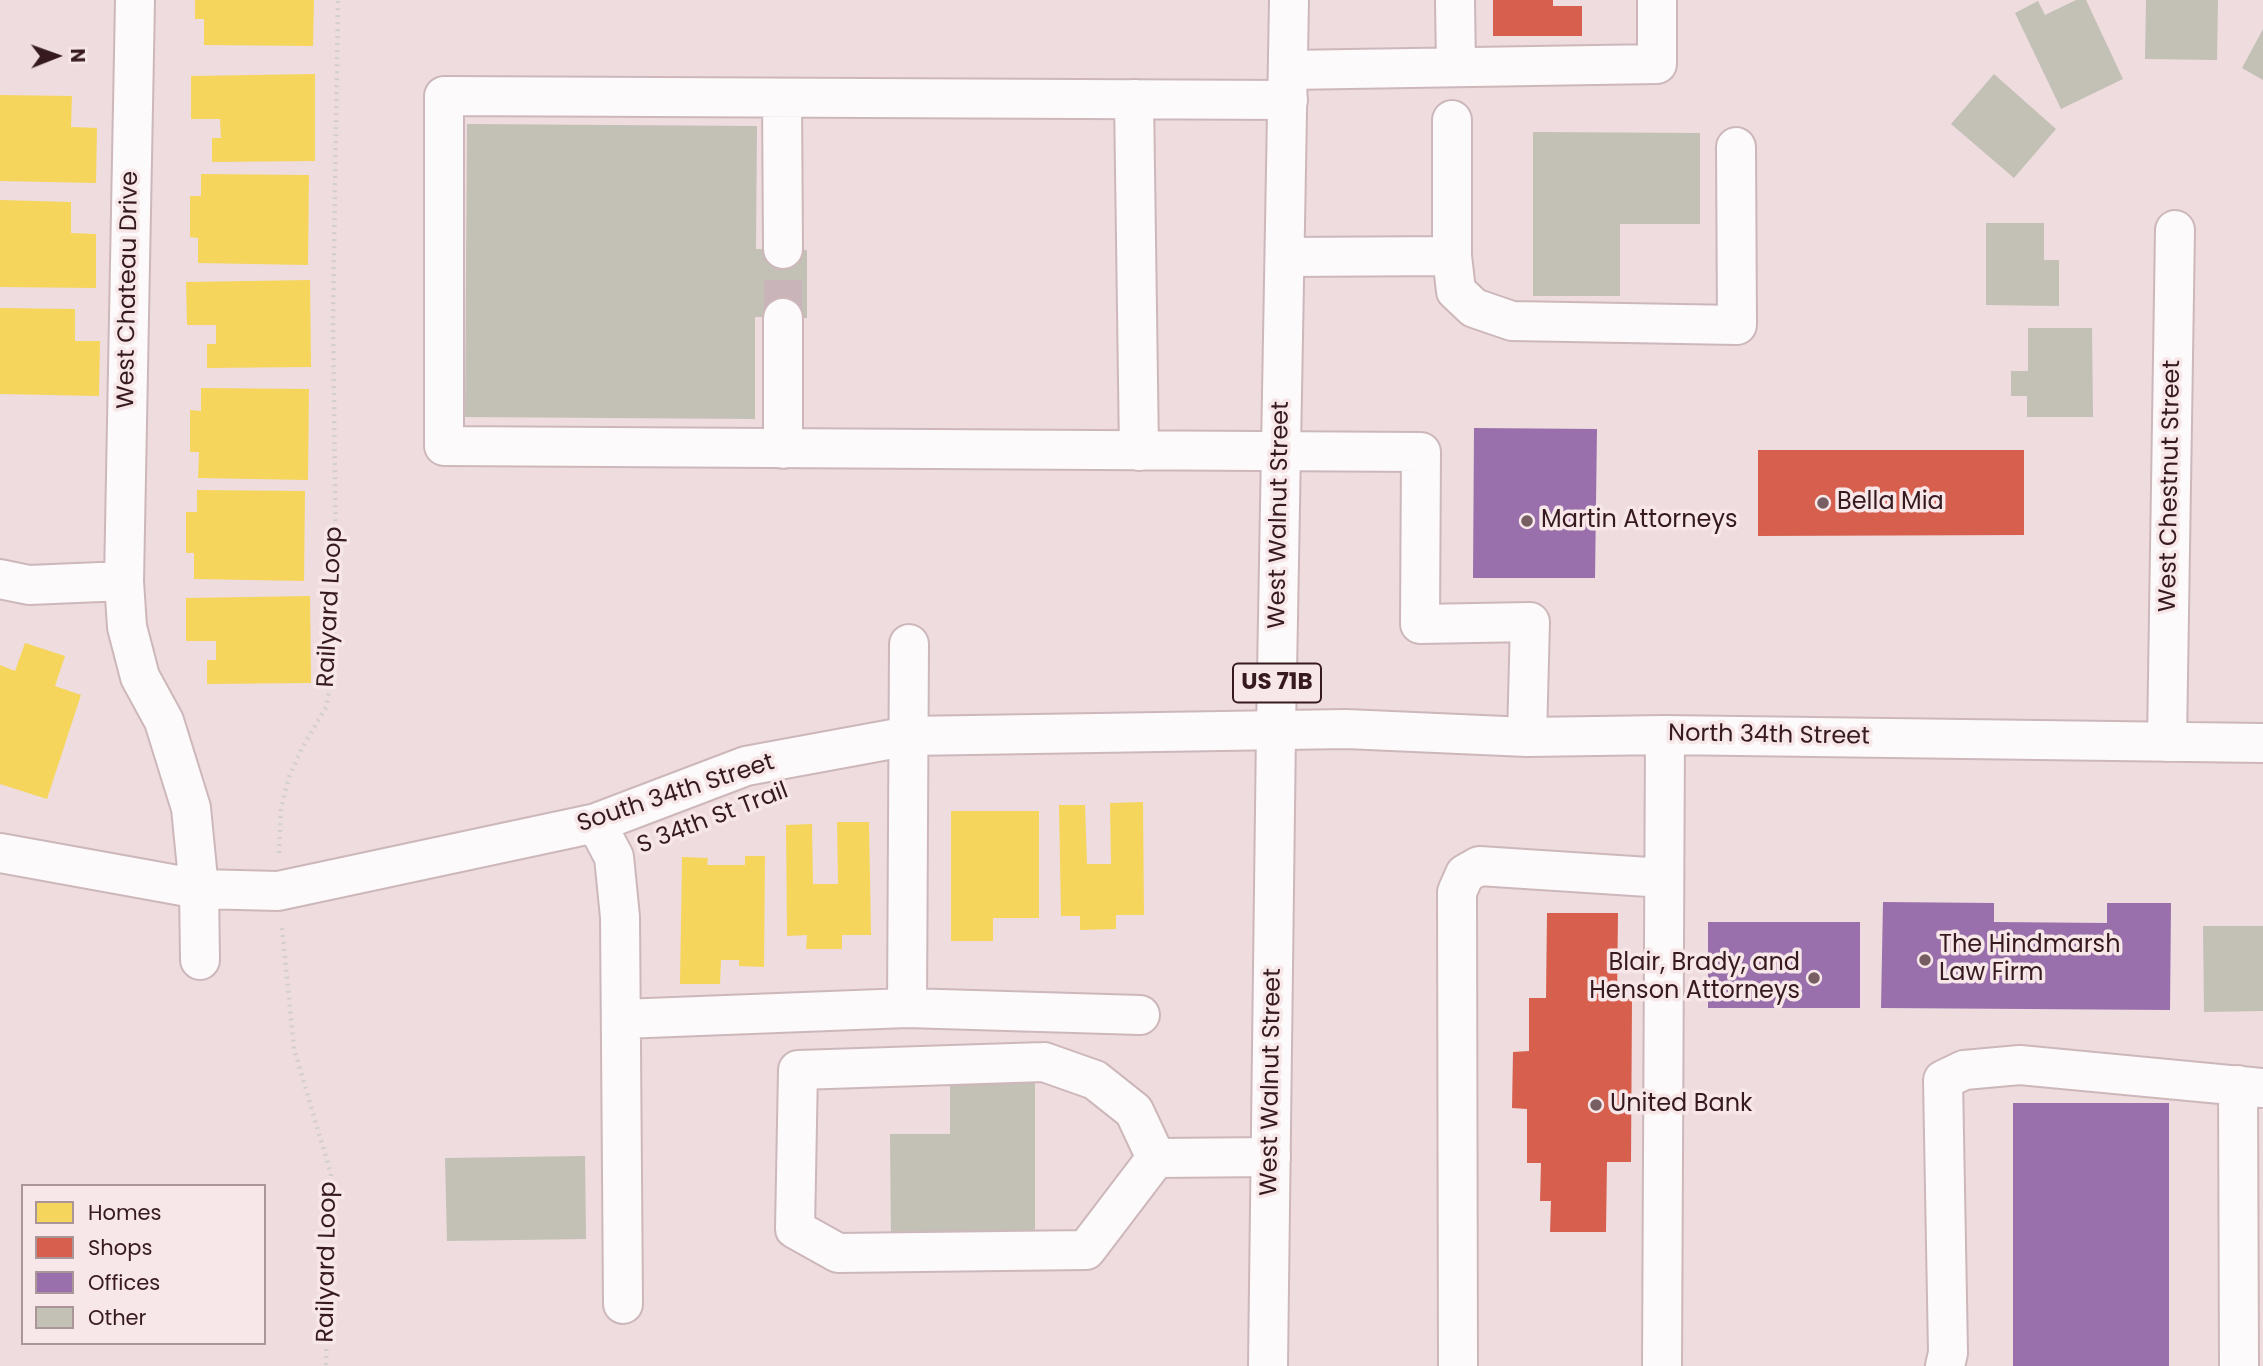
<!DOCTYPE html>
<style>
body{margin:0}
#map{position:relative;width:2263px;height:1366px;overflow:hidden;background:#eedcdf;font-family:Poppins,sans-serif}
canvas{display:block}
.legend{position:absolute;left:21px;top:1184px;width:245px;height:161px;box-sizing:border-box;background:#f7e7e9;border:2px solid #aa9598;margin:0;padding:9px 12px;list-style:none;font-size:21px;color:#361a1f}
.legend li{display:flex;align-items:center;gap:14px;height:35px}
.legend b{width:35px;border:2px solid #aa9598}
.north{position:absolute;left:21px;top:21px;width:70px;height:70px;-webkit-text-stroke:5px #f7e7e9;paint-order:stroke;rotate:89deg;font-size:19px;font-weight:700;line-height:28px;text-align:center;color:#361a1f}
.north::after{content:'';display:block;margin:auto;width:24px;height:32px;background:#361a1f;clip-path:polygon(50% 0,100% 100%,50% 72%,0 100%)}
</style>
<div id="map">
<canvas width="2263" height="1366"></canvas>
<ul class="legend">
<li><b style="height:19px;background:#f6d55c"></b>Homes</li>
<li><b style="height:19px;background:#d6604d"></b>Shops</li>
<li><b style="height:19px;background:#9970ab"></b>Offices</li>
<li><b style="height:19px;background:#c3c0b5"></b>Other</li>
</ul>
<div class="north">N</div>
</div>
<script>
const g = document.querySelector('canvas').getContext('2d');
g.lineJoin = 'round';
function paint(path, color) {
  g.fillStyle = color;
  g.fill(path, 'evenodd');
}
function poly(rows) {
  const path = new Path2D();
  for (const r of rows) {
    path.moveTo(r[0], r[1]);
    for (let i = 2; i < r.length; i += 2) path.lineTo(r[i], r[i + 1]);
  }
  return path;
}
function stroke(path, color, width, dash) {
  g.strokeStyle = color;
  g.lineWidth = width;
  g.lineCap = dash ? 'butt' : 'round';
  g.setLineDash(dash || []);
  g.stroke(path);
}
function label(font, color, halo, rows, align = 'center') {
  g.font = font + ' Poppins,sans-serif';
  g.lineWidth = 7;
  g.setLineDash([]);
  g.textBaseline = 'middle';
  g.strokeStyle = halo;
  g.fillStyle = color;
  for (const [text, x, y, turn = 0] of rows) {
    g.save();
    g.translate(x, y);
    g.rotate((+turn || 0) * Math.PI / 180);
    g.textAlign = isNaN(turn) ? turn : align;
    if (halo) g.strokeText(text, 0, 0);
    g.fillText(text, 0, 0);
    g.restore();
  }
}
paint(poly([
 [195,0,314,0,313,46,204,45,204,19,195,19],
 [315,74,315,161,212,162,212,138,221,138,220,119,191,119,191,76],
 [0,95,72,96,71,127,97,128,96,183,0,181],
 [201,174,309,175,308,265,198,263,198,238,190,237,190,196,201,196],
 [0,200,71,202,71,233,96,234,96,288,0,287],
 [310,280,311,367,207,368,207,344,216,344,216,325,187,325,186,282],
 [0,308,75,309,75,341,100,341,99,396,0,394],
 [201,388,309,389,308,480,198,478,199,452,190,452,190,410,201,411],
 [197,490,305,491,304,581,194,579,194,553,186,553,186,512,197,512],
 [310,596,311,683,207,684,207,660,216,660,216,641,186,641,186,598],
 [25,643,65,656,55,686,81,695,47,799,0,784,0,665,15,671],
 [1143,802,1144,915,1116,915,1116,929,1080,930,1080,916,1061,916,1059,805,1085,805,1087,864,1111,864,1110,803],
 [951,811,1039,811,1039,918,993,918,993,941,951,941],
 [837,822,869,822,871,935,842,935,842,949,806,949,807,935,787,936,786,825,812,824,813,884,838,884],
 [745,856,765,856,764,967,739,966,739,960,721,960,720,984,680,984,682,857,708,858,707,865,745,865]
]), '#f6d55c');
paint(poly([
 [1493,0,1553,0,1553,6,1582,6,1582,36,1493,36],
 [1758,450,2024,450,2024,535,1758,536],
 [1547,913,1618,913,1617,998,1632,999,1631,1162,1607,1162,1606,1232,1550,1232,1551,1201,1540,1201,1541,1163,1527,1163,1527,1109,1512,1108,1513,1052,1529,1051,1529,998,1546,998]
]), '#d6604d');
paint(poly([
 [1474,428,1597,429,1595,578,1473,578],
 [1883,902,1994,903,1994,922,2107,923,2107,903,2171,903,2170,1010,1881,1008],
 [1708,922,1860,922,1860,1008,1708,1008],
 [2013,1103,2169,1103,2169,1366,2013,1366]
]), '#9970ab');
paint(poly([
 [2076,0,2086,0,2123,79,2061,109,2015,13,2038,1,2045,15],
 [2146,0,2218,0,2217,60,2145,59],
 [2263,29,2263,80,2242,68],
 [1994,74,2056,129,2014,178,1951,124],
 [467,124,757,126,756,249,807,250,807,318,755,317,755,419,465,417],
 [1533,132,1700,133,1700,224,1620,224,1620,296,1533,296],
 [1986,223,2044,223,2044,260,2059,260,2059,306,1986,305],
 [2028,328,2092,328,2093,417,2027,417,2027,396,2011,396,2011,371,2028,371],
 [2203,926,2263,926,2263,1011,2204,1012],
 [950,1079,1035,1079,1035,1242,891,1243,890,1134,950,1134],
 [585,1156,586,1239,447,1241,445,1158]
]), '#c3c0b5');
stroke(poly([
 [783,318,783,249]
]), '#c9b5b9', 38, [38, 19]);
const minor = poly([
 [135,0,124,581,127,627,140,677,164,721,191,808,199,889,200,960],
 [1455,0,1456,67],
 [1288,70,1657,64,1657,0],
 [782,98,783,249],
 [1134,99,1139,451],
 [1288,100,444,96,444,446,1421,452,1420,624,1530,622,1527,737],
 [1452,120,1452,256,1456,291,1474,308,1512,321,1737,325,1736,147],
 [1285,257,1452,256],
 [783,318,783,449],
 [0,579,29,585,124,581],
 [2167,742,2175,230],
 [596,823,614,857,620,917,623,1304],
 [0,853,199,889,278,891,596,823,746,766,909,736,1346,729,1527,737,1665,735,2263,743],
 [907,1008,909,644],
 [622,1019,907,1008,1140,1015],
 [1044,1062,1095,1080,1134,1111,1156,1158,1086,1250,838,1253,795,1229,798,1070,1044,1062],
 [2238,1085,2239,1366],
 [1156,1158,1271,1157],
 [1458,1366,1457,892,1465,874,1479,866,1664,878],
 [1662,1366,1665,735],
 [1945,1366,1948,1353,1943,1080,1964,1070,2020,1065,2263,1088]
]);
const major = poly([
 [1268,1366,1276,730,1289,0]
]);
stroke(minor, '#cdb7bb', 42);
stroke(major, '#cdb7bb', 42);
stroke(poly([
 [279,853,281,808,289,777,302,748,326,707,333,673,336,561,333,319,338,0],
 [282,928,294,1049,331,1174,326,1366]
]), '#d4cecf', 4.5, [2, 5]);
stroke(minor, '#fcfafa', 38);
stroke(major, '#fcfafa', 38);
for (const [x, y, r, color] of [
 [1823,503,7,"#765e62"],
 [1527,521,7,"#765e62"],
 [1925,960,7,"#765e62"],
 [1814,978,7,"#765e62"],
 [1596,1105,7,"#765e62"]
]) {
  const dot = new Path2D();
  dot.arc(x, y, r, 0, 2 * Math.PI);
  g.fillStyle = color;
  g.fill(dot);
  stroke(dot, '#f7e7e9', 2.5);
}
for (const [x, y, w] of [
 [1277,683,88]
]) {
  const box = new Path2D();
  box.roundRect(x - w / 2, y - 19.5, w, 39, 5);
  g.fillStyle = '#f7e7e9';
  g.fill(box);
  stroke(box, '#361a1f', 2);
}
label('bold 23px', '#361a1f', null, [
 ["US 71B",1277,683]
]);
label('24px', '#361a1f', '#f7e7e9', [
 ["West Chateau Drive",129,290,-89],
 ["West Chestnut Street",2171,486,-89],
 ["West Walnut Street",1280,515,-89],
 ["Railyard Loop",331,607,-87],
 ["North 34th Street",1769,736,1],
 ["South 34th Street",676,794,-18],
 ["S 34th St Trail",713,819,-21],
 ["West Walnut Street",1272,1082,-89],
 ["Railyard Loop",328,1262,-89]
]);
label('24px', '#361a1f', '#f7e7e9', [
 ["Bella Mia",1837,503],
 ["Martin Attorneys",1541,521],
 ["The Hindmarsh",1939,946],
 ["Law Firm",1939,974],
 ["Blair, Brady, and",1800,964,"right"],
 ["Henson Attorneys",1800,992,"right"],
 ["United Bank",1610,1105]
], 'left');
</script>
